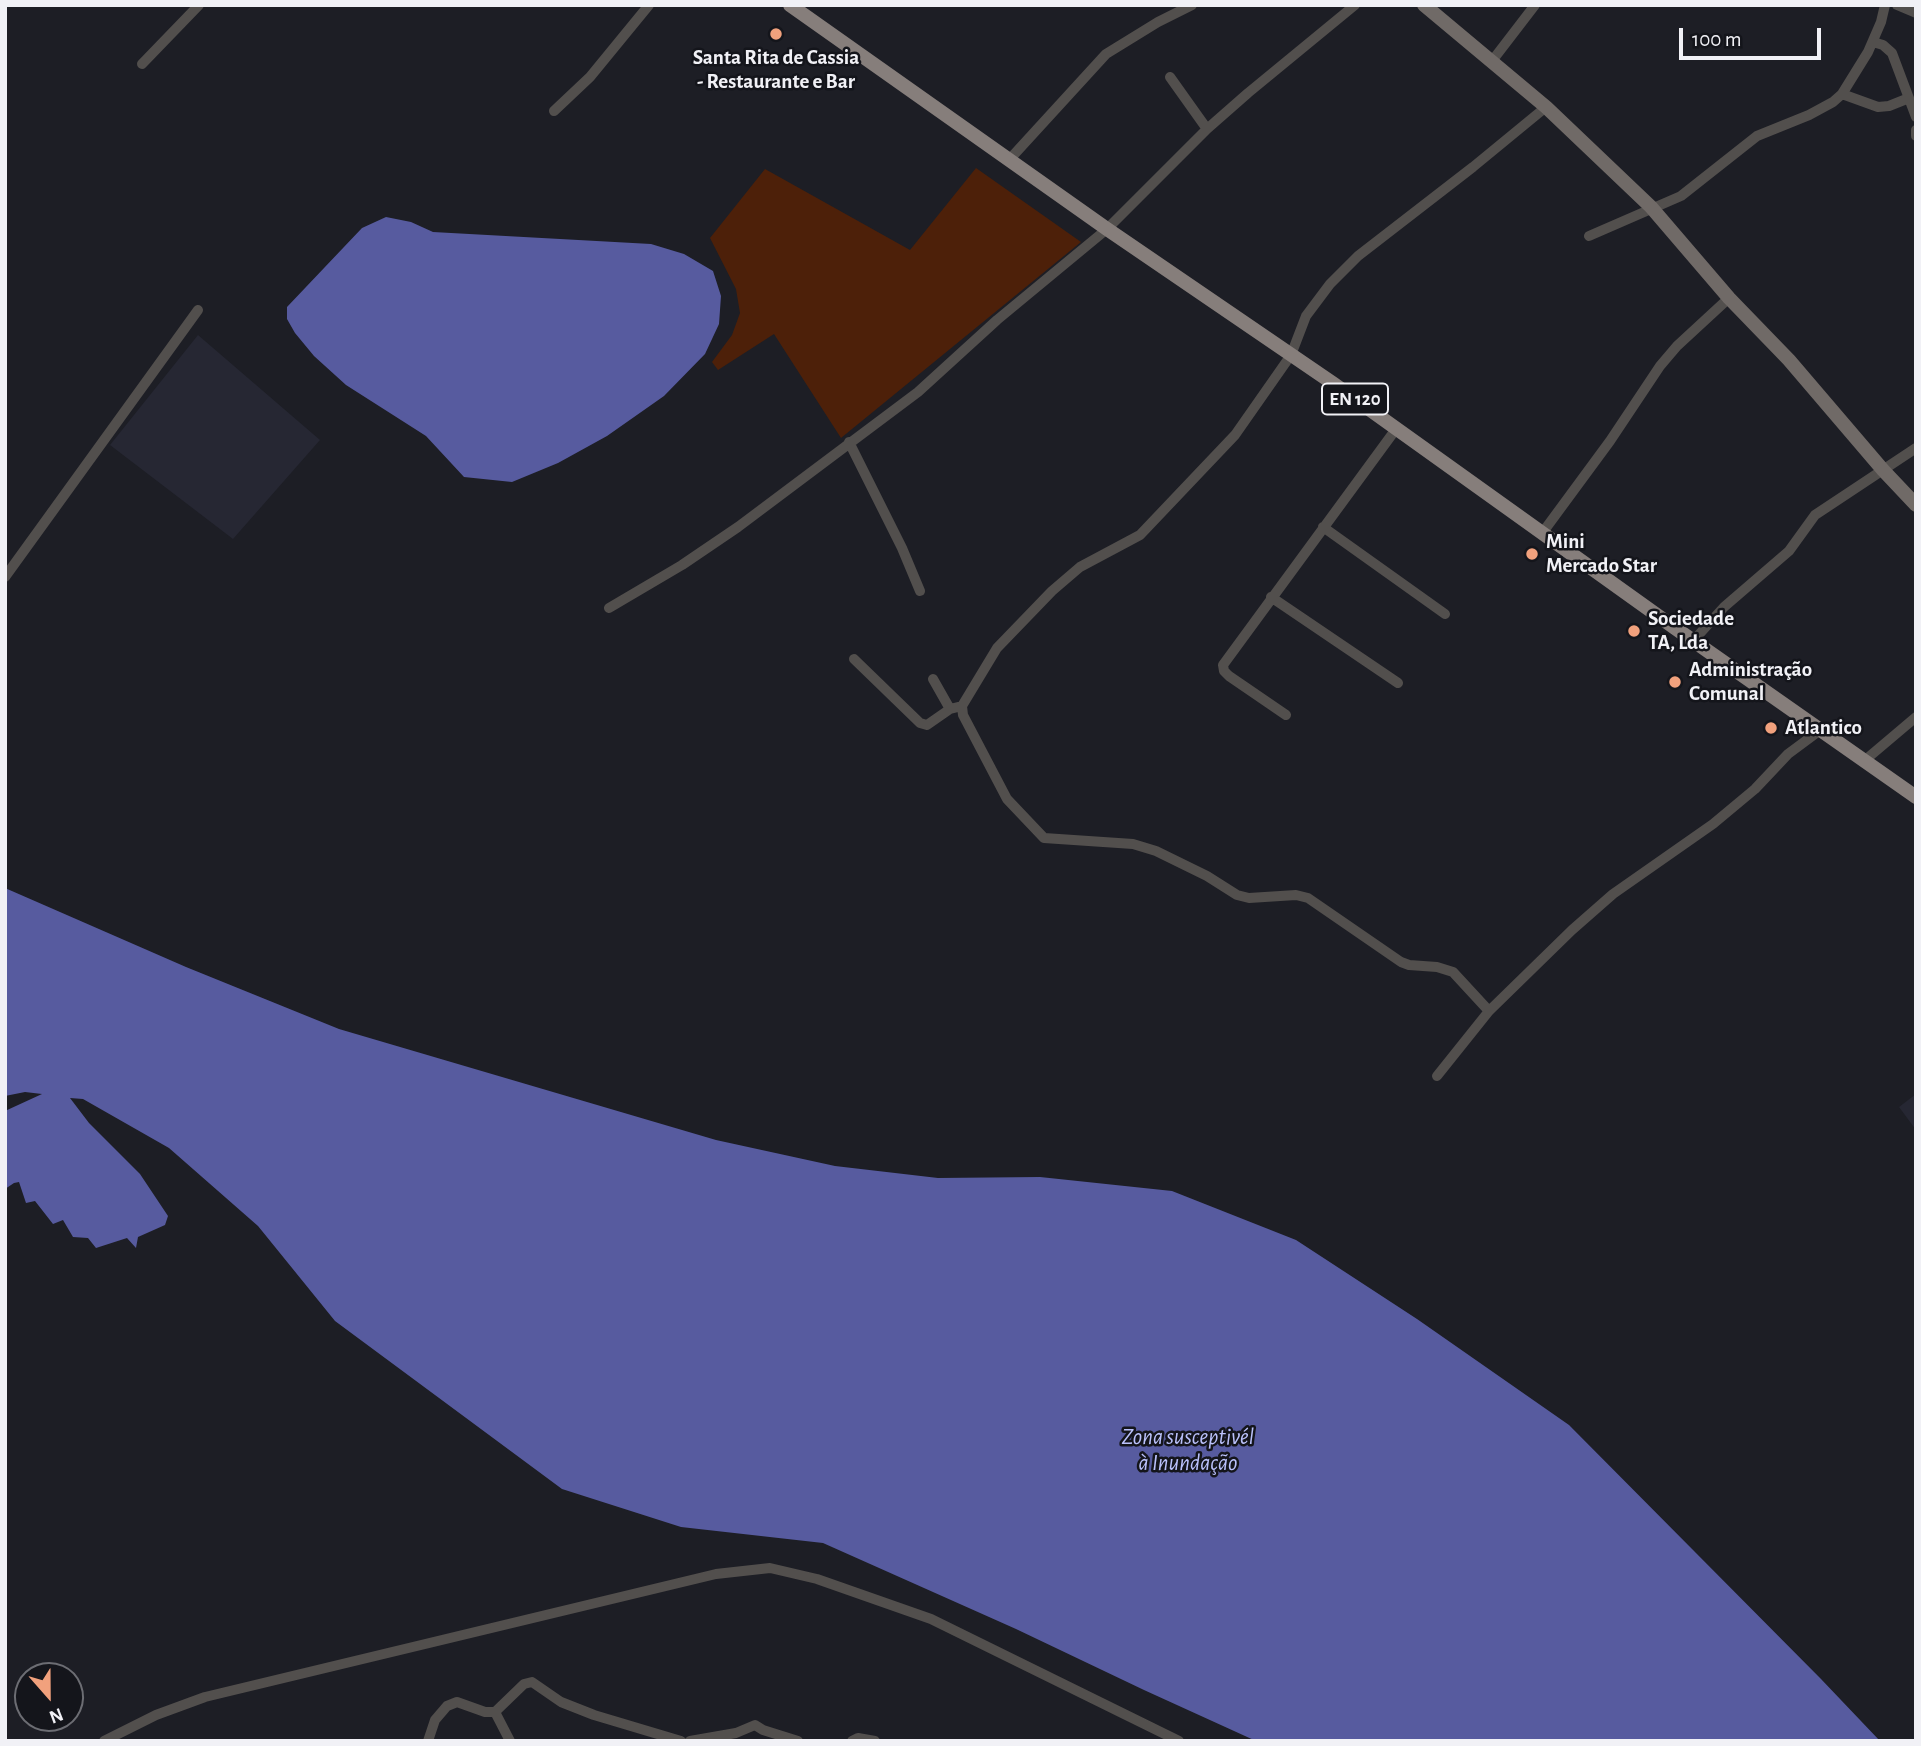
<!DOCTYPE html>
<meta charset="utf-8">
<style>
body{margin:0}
#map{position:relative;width:1921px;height:1746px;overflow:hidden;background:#1d1e25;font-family:"Alegreya Sans",sans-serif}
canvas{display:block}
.frame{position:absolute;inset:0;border:7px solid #f1f1f6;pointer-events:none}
.north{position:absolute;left:14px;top:1662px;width:70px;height:70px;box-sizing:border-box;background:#14151b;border:2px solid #6c6d73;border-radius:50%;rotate:159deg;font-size:19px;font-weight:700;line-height:28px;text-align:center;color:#f1f1f6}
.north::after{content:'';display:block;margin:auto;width:24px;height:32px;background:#f1a17d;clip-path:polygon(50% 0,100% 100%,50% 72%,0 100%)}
.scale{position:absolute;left:1679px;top:28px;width:142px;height:32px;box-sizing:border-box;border:4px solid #f1f1f6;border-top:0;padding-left:9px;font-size:21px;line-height:24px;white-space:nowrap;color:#f1f1f6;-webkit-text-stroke:5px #14151b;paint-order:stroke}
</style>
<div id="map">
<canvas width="1921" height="1746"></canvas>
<div class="frame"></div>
<div class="north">N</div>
<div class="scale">100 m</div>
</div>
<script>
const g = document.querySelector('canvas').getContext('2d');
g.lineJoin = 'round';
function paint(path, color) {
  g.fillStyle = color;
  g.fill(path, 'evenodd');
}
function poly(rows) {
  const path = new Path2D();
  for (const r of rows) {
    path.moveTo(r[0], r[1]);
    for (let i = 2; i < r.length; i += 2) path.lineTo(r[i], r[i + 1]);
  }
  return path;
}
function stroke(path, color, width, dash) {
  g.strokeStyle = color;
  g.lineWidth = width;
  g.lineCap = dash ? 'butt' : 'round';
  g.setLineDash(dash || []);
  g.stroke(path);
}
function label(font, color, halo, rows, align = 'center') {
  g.font = font + ' "Alegreya Sans",sans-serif';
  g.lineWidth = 5;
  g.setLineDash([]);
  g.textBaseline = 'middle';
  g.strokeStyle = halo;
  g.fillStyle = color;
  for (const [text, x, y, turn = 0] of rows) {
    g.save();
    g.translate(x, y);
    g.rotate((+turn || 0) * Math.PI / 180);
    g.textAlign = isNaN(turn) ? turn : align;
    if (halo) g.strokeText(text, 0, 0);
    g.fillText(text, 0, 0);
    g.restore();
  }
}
paint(poly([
 [198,335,320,440,233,539,110,445],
 [1916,1094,1916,1130,1899,1107]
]), '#262733');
paint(poly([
 [976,168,1081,242,841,438,774,334,718,370,712,362,732,335,740,313,736,289,710,238,765,169,910,250]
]), '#4d2009');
paint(poly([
 [386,217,411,222,433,232,651,244,684,254,713,271,721,296,719,324,705,354,664,396,607,436,558,463,512,482,464,477,426,436,346,385,314,356,295,333,287,319,287,307,362,228],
 [5,888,186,967,339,1029,716,1140,835,1166,938,1178,1040,1177,1172,1191,1296,1240,1417,1319,1569,1425,1821,1679,1880,1741,1256,1741,1144,1690,1016,1629,823,1543,681,1527,562,1489,335,1321,258,1226,169,1148,83,1099,70,1098,89,1123,140,1174,168,1216,165,1225,138,1237,136,1248,127,1238,96,1248,88,1238,73,1237,63,1220,53,1224,35,1201,26,1203,19,1182,14,1183,5,1189,5,1111,42,1094,25,1092,5,1096]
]), '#575b9f');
stroke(poly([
 [1897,5,1916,13],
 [1873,42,1883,45,1892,53,1916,117],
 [1492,61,1535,5],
 [142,64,199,5],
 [1170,77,1207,129],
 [1842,94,1878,107,1889,106,1909,98],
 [554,111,590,77,649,5],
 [1916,130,1916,136],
 [1009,160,1106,54,1158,22,1192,5],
 [1589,236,1681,196,1757,136,1809,115,1833,102,1842,94,1868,52,1881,22,1885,5],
 [849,442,902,548,920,591],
 [1323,527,1445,614],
 [1543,532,1610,441,1660,366,1677,346,1729,298],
 [5,577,198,310],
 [1271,597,1398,683],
 [609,608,682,565,738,527,918,392,997,320,1107,229,1207,129,1248,93,1355,5],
 [1693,641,1724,607,1789,551,1815,515,1916,448],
 [854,659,920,723,927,725,950,709,962,706],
 [933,679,950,709],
 [1286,715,1229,676,1224,671,1223,665,1396,429],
 [1864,761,1916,717],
 [1489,1011,1453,972,1437,967,1409,965,1401,962,1308,898,1296,895,1249,898,1237,895,1207,876,1156,851,1133,844,1044,838,1007,799,963,715,962,706,997,648,1052,591,1080,567,1140,535,1235,435,1291,355,1306,316,1330,284,1358,256,1473,167,1546,107],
 [1437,1076,1489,1011,1572,930,1613,894,1713,824,1755,789,1788,754,1819,731],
 [495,1712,510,1741],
 [104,1741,156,1715,205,1697,716,1574,770,1568,817,1579,931,1619,1179,1741],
 [428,1741,435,1720,447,1706,457,1702,485,1712,495,1712,524,1684,532,1682,561,1702,594,1715,681,1741],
 [690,1741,736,1733,755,1725,763,1730,798,1741],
 [852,1741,858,1738,875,1741]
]), '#524f4d', 10);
stroke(poly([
 [1424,5,1546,107,1651,207,1729,298,1789,360,1883,470,1916,505]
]), '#706a67', 14);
stroke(poly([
 [790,5,1107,229,1334,384,1675,628,1916,797]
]), '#867e7b', 14);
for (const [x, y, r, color] of [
 [776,34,7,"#f1a17d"],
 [1532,554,7,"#f1a17d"],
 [1634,631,7,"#f1a17d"],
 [1675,682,7,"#f1a17d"],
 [1771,728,7,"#f1a17d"]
]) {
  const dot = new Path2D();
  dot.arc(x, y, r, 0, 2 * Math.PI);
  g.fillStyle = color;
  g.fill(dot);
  stroke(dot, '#14151b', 2.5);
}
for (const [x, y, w] of [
 [1355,399,66]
]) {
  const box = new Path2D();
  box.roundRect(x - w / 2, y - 15.5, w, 31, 5);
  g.fillStyle = '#14151b';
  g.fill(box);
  stroke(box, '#f1f1f6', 2);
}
label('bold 19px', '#f1f1f6', null, [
 ["EN 120",1355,399]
]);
label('bold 21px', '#f1f1f6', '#14151b', [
 ["Santa Rita de Cassia",776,58,"center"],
 ["- Restaurante e Bar",776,82,"center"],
 ["Mini",1546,542],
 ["Mercado Star",1546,566],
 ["Sociedade",1648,619],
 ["TA, Lda",1648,643],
 ["Administração",1689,670],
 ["Comunal",1689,694],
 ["Atlantico",1785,728]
], 'left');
label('italic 23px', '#bac1fb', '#14151b', [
 ["Zona susceptivél",1188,1437],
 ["à Inundação",1188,1463]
]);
</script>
